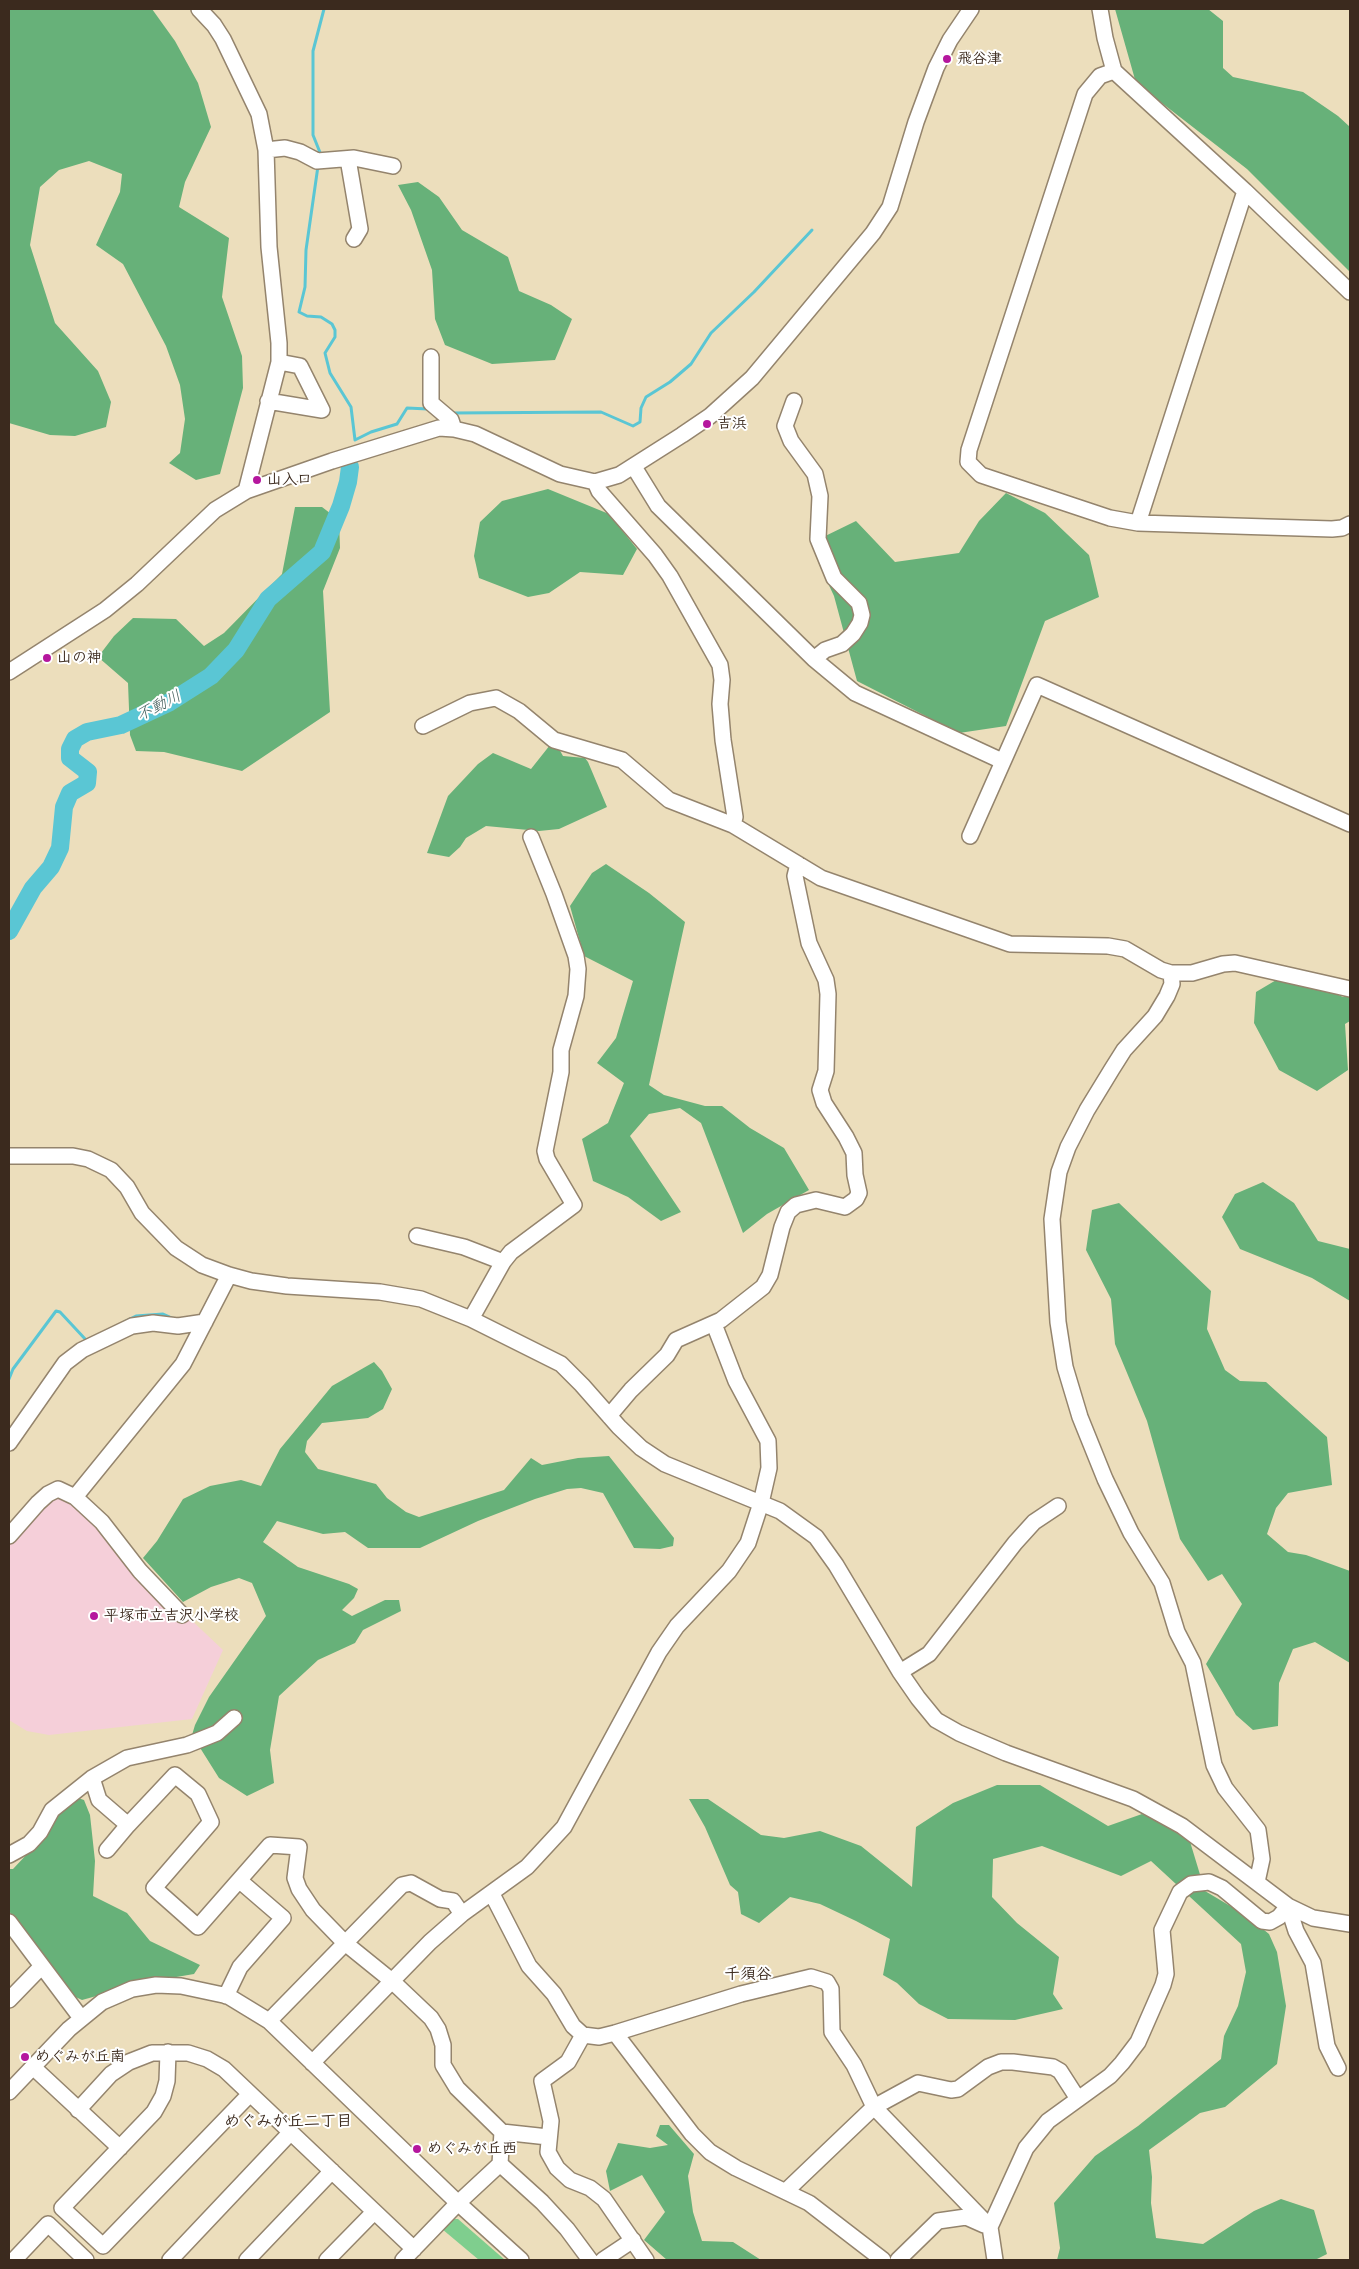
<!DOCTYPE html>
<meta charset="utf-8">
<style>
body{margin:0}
#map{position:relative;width:1359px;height:2269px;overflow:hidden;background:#ecdebc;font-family:"Patrick Hand",sans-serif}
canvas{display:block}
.frame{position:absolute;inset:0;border:10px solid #3b2a1e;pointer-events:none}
</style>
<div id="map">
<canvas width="1359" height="2269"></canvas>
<div class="frame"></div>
</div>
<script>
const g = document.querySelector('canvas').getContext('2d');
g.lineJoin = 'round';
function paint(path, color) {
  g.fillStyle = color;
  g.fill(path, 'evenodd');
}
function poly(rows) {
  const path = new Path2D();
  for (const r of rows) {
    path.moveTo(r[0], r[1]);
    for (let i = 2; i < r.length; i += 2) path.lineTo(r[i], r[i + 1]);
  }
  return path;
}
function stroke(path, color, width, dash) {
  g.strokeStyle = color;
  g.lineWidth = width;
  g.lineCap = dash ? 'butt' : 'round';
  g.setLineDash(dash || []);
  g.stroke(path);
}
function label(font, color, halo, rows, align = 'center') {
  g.font = font + ' "Patrick Hand","Klee One",sans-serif';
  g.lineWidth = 4;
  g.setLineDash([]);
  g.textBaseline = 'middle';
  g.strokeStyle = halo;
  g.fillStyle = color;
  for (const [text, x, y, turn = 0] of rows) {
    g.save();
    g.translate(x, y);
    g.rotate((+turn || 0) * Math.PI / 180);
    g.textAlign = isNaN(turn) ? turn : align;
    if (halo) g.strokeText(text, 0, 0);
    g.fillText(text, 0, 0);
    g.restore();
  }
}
paint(poly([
 [55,1496,79,1505,185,1614,223,1650,192,1719,49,1735,27,1731,9,1720,9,1541]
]), '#f5cfd9');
paint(poly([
 [450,2219,458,2219,505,2260,479,2260,442,2229]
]), '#7fce8e');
paint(poly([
 [9,9,152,9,175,41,198,83,211,127,185,182,179,207,229,238,222,297,242,356,243,388,220,474,196,480,169,463,180,453,185,419,180,385,166,346,123,264,96,245,120,192,122,174,89,161,59,170,40,187,30,245,55,323,98,371,111,402,106,427,75,436,50,435,9,423],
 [1115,9,1208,9,1223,21,1223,68,1233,77,1303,92,1338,116,1350,127,1350,272,1247,169,1136,83],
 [418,182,439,197,462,230,508,257,519,291,551,305,572,319,555,360,492,364,445,345,435,319,432,270,411,210,398,185],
 [548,489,609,514,637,549,623,575,580,572,549,593,528,597,479,578,474,556,480,522,502,501],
 [1006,493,1045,513,1089,555,1099,597,1045,621,1006,726,959,733,857,681,834,596,819,564,815,541,856,521,895,562,959,553,979,521],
 [295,507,322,507,339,520,340,548,323,591,330,712,242,771,164,752,136,751,130,735,128,683,98,657,114,636,133,618,176,619,204,646,224,633,282,574],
 [554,740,563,756,585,758,588,762,607,807,559,829,539,831,486,826,466,838,460,847,449,857,427,853,448,796,478,764,493,753,531,769],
 [606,864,649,893,685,922,649,1085,664,1095,705,1106,722,1106,750,1128,784,1148,809,1190,767,1214,743,1233,701,1123,680,1108,649,1114,630,1136,681,1212,661,1221,628,1197,593,1181,582,1139,608,1123,624,1083,597,1063,616,1038,633,981,584,956,570,906,592,873],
 [1288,973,1343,997,1350,995,1350,1021,1345,1024,1348,1070,1317,1091,1279,1070,1254,1023,1256,992],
 [1263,1182,1294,1203,1318,1241,1350,1249,1350,1301,1312,1278,1240,1249,1222,1217,1235,1194],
 [1119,1203,1211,1291,1207,1329,1225,1370,1240,1381,1266,1382,1327,1437,1332,1485,1288,1493,1276,1508,1267,1534,1288,1552,1306,1555,1350,1571,1350,1663,1315,1642,1293,1649,1279,1683,1278,1726,1253,1730,1236,1715,1206,1664,1242,1604,1222,1574,1208,1581,1180,1539,1147,1421,1115,1344,1111,1299,1086,1250,1092,1210],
 [374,1362,382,1371,392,1389,383,1409,368,1418,322,1423,307,1441,305,1452,318,1469,376,1484,387,1498,406,1512,419,1517,504,1490,531,1458,542,1465,578,1458,609,1456,674,1538,673,1546,660,1549,634,1548,603,1493,581,1488,567,1489,535,1499,478,1521,420,1548,368,1548,345,1532,323,1534,277,1521,263,1542,298,1567,349,1584,358,1589,354,1598,342,1610,352,1616,385,1600,399,1600,401,1611,363,1630,355,1643,318,1660,279,1696,270,1750,274,1783,247,1796,219,1778,192,1735,195,1725,209,1697,266,1616,252,1583,239,1578,211,1587,183,1602,143,1558,157,1541,183,1499,210,1486,241,1480,261,1486,280,1449,332,1386],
 [997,1785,1040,1785,1108,1826,1142,1814,1188,1835,1205,1891,1247,1916,1269,1934,1277,1952,1286,2006,1277,2064,1225,2107,1200,2113,1149,2150,1152,2177,1151,2203,1156,2238,1203,2244,1254,2211,1281,2199,1314,2210,1327,2254,1315,2260,1057,2260,1060,2248,1054,2203,1095,2156,1138,2126,1221,2059,1224,2036,1238,2006,1246,1972,1241,1944,1151,1861,1121,1876,1042,1846,993,1859,992,1897,1017,1923,1059,1957,1053,1994,1063,2009,1015,2020,948,2019,919,2004,897,1983,883,1975,890,1939,856,1921,820,1904,790,1897,759,1923,741,1914,738,1892,730,1885,705,1827,689,1799,708,1799,761,1835,784,1838,820,1831,861,1846,912,1887,916,1827,953,1803],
 [75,1797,84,1800,90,1815,95,1861,93,1896,127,1913,150,1941,200,1965,194,1974,147,1982,82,2000,67,1993,13,1919,9,1910,9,1869,13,1869,29,1852,52,1820],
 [660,2125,669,2125,694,2154,688,2176,693,2212,702,2241,733,2242,761,2260,667,2260,644,2240,665,2212,642,2175,610,2191,606,2171,618,2143,650,2148,668,2145,656,2136]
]), '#67b179');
stroke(poly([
 [321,155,313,135,313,51,324,9],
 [318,166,306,250,305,287,299,312,307,316,321,317,332,324,335,330,335,337,325,353,330,373,351,407,355,440,371,432,397,424,407,408,428,409],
 [452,413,601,412,633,426,640,422,641,408,646,397,670,382,691,364,711,333,754,292,812,230],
 [124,1322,136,1316,163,1314,172,1318],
 [9,1379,13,1369,56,1311,60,1312,87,1341,89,1340]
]), '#5ac6d4', 3);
stroke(poly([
 [9,931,33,888,51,867,60,848,64,807,70,793,87,783,88,772,70,758,70,749,75,739,87,732,121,725,170,702,211,676,236,650,268,599,322,552,341,506,348,482,350,467]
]), '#5ac6d4', 18);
const minor = poly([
 [199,9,214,25,223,39,259,114,266,150,269,247,279,343,279,362,246,491],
 [1100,9,1105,38,1114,71,1245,191,1350,292],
 [1114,71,1100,76,1085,94,969,450,968,462,981,475,1110,518,1138,523,1332,529,1342,528,1350,524],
 [266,150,285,148,300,152,317,161,354,158,393,166],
 [348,159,360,229,354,239],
 [431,357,431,403,451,420,454,429],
 [268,401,322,410,300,366,279,362],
 [794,401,785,426,791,441,815,474,820,496,818,539,834,578,859,603,862,615,860,623,853,634,842,644,825,650,814,659],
 [634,467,658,506,814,659,855,693,1002,761],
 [595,482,599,491,655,555,670,576,720,665,722,680,720,704,723,740,735,817,733,825],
 [1138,523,1245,191],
 [9,672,105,610,137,584,215,510,246,491,332,461,439,428,454,429,475,434,560,474,595,482,619,475,682,435,710,416,752,378,873,233,890,207,916,122,936,68,950,40,971,9],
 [423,726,470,703,496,698,519,711,554,740,622,760,669,800,733,825,821,878,1010,944,1108,946,1125,949,1161,970,1171,973,1192,973,1223,964,1235,963,1350,989],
 [970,836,1037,685,1350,824],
 [1171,973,1172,984,1167,996,1155,1016,1124,1050,1112,1069,1087,1110,1068,1147,1059,1172,1052,1219,1058,1322,1065,1367,1080,1417,1105,1479,1131,1533,1162,1583,1177,1632,1193,1663,1214,1765,1225,1788,1258,1830,1262,1859,1257,1882],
 [9,1156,73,1156,88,1159,111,1170,127,1187,142,1213,176,1248,202,1265,229,1275,251,1281,287,1286,380,1292,421,1299,471,1319,561,1364,582,1385,619,1427,641,1448,665,1464,780,1511,816,1537,836,1565,900,1672,918,1698,936,1720,959,1733,1006,1753,1133,1799,1182,1826,1288,1906,1313,1918,1350,1924],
 [417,1236,464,1247,503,1262],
 [471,1319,503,1262,511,1252,574,1205,547,1159,545,1151,561,1072,561,1050,576,996,578,969,576,956,554,894,531,837],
 [609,1416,631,1390,667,1355,676,1340,721,1320,763,1287,770,1275,782,1227,788,1212,796,1205,816,1200,845,1207,856,1199,859,1193,855,1175,854,1153,846,1137,824,1103,820,1090,826,1071,828,994,826,980,809,943,795,876,798,864],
 [9,1443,65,1363,82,1350,132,1326,153,1323,178,1326,205,1322],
 [75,1497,183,1364,229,1275],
 [9,1536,38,1503,48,1494,58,1489,75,1497,102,1522,140,1571,182,1615],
 [900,1672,929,1654,1015,1543,1034,1522,1058,1506],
 [92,1778,99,1800,128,1825,175,1775,198,1794,211,1822,154,1888,198,1927,270,1845,299,1847,295,1878,299,1889,313,1910,345,1943,392,1981,431,2018,438,2029,443,2045,443,2065,457,2088,502,2132,548,2137],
 [107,1850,128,1825],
 [9,1855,29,1844,40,1832,52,1810,92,1778,127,1758,187,1745,217,1733,234,1718],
 [492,1894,529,1966,554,1994,573,2026,583,2035,599,2037,615,2033,741,1994,811,1977,827,1982,831,1989,832,2032,854,2065,874,2107,990,2227],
 [1288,1906,1296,1931,1313,1963,1327,2046,1338,2068],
 [9,1922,81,2018],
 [226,1996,240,1967,283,1918,240,1881],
 [9,2000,41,1967],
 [269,2021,402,1885,411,1883,440,1899,453,1901,462,1914],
 [615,2033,692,2134,710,2152,736,2168,809,2203,883,2260],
 [583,2035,568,2062,542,2081,551,2121,548,2152,557,2168,570,2180,590,2188,604,2199,646,2260],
 [168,2052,167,2081,163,2096,154,2112,62,2208,103,2246,250,2094],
 [312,2063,430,1942,462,1914,527,1867,564,1827,659,1652,677,1626,729,1571,748,1543,761,1503,769,1468,768,1441,736,1381,714,1324],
 [33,2067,120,2148],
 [9,2092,69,2029,102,2002,132,1989,156,1985,181,1986,228,1996,269,2021,458,2203,521,2260],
 [78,2110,111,2074,129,2062,152,2053,188,2053,207,2059,224,2069,414,2249],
 [500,2164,542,2202,567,2229,590,2260],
 [786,2191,874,2107,918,2083,951,2090,958,2089,988,2067,1001,2062,1013,2062,1053,2067,1060,2071,1078,2099],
 [14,2260,48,2224,86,2260],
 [170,2260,291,2132],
 [247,2260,332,2171],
 [327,2260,374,2212],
 [403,2260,458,2203,500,2164,502,2132],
 [603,2260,633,2240],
 [898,2260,938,2221,966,2217,984,2225],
 [995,2260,990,2227,1026,2148,1048,2121,1110,2076,1122,2063,1138,2042,1163,1985,1166,1974,1162,1930,1180,1892,1191,1884,1209,1882,1222,1888,1262,1921,1270,1922,1279,1917,1288,1906]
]);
stroke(minor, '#94846d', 18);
stroke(minor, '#fff', 15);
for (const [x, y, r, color] of [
 [947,59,5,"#b5179e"],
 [707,424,5,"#b5179e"],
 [257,480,5,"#b5179e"],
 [47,658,5,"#b5179e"],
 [94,1616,5,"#b5179e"],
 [25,2057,5,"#b5179e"],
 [417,2149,5,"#b5179e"]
]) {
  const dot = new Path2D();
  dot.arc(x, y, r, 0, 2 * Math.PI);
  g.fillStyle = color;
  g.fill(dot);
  stroke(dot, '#fff', 2);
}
label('bold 15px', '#3b2a1e', '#fff', [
 ["飛谷津",957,59],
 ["吉浜",717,424],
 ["山入口",267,480],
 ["山の神",57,658],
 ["平塚市立吉沢小学校",104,1616],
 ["めぐみが丘南",35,2057],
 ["めぐみが丘西",427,2149]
], 'left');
label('italic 16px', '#46615e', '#fff', [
 ["不動川",159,706,-27]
]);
label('bold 16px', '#3b2a1e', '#fff', [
 ["千須谷",748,1975],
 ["めぐみが丘二丁目",288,2122]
]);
</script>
